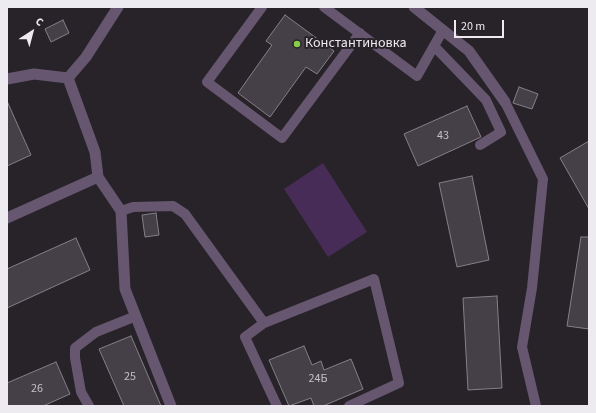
<!DOCTYPE html>
<meta charset="utf-8">
<style>
body{margin:0}
#map{position:relative;width:596px;height:413px;overflow:hidden;background:#272329;font-family:"Source Sans 3",sans-serif}
canvas{display:block}
.frame{position:absolute;inset:0;border:8px solid #edebef;pointer-events:none}
.north{position:absolute;left:12px;top:12px;width:40px;height:40px;-webkit-text-stroke:3px #272329;paint-order:stroke;rotate:36deg;font-size:11px;font-weight:700;line-height:16px;text-align:center;color:#edebef}
.north::after{content:'';display:block;margin:auto;width:14px;height:18px;background:#edebef;clip-path:polygon(50% 0,100% 100%,50% 72%,0 100%)}
.scale{position:absolute;left:454px;top:20px;width:50px;height:18px;box-sizing:border-box;border:2px solid #edebef;border-top:0;padding-left:5px;font-size:12px;line-height:14px;white-space:nowrap;color:#edebef;-webkit-text-stroke:3px #272329;paint-order:stroke}
</style>
<div id="map">
<canvas width="596" height="413"></canvas>
<div class="frame"></div>
<div class="north">С</div>
<div class="scale">20 m</div>
</div>
<script>
const g = document.querySelector('canvas').getContext('2d');
g.lineJoin = 'round';
function paint(path, color) {
  g.fillStyle = color;
  g.fill(path, 'evenodd');
}
function poly(rows) {
  const path = new Path2D();
  for (const r of rows) {
    path.moveTo(r[0], r[1]);
    for (let i = 2; i < r.length; i += 2) path.lineTo(r[i], r[i + 1]);
  }
  return path;
}
function stroke(path, color, width, dash) {
  g.strokeStyle = color;
  g.lineWidth = width;
  g.lineCap = dash ? 'butt' : 'round';
  g.setLineDash(dash || []);
  g.stroke(path);
}
function label(font, color, halo, rows, align = 'center') {
  g.font = font + ' "Source Sans 3",sans-serif';
  g.lineWidth = 4;
  g.setLineDash([]);
  g.textBaseline = 'middle';
  g.strokeStyle = halo;
  g.fillStyle = color;
  for (const [text, x, y, turn = 0] of rows) {
    g.save();
    g.translate(x, y);
    g.rotate((+turn || 0) * Math.PI / 180);
    g.textAlign = isNaN(turn) ? turn : align;
    if (halo) g.strokeText(text, 0, 0);
    g.fillText(text, 0, 0);
    g.restore();
  }
}
paint(poly([
 [323,163,367,232,328,257,284,189]
]), '#482c58');
const building = poly([
 [285,15,334,51,317,74,306,67,270,117,238,93,272,45,266,41,285,15],
 [63,20,69,33,51,42,45,29,63,20],
 [519,87,538,94,532,109,513,103,519,87],
 [7,101,31,155,7,166,7,101],
 [467,106,481,137,418,166,404,134,467,106],
 [589,141,589,209,560,158,589,141],
 [472,176,489,260,457,267,439,183,472,176],
 [156,213,159,235,145,237,142,215,156,213],
 [581,237,589,237,589,329,567,326,581,237],
 [76,238,90,270,7,308,7,269,76,238],
 [497,296,502,388,468,390,463,298,497,296],
 [131,336,161,406,124,406,99,349,131,336],
 [304,346,312,365,321,361,324,370,351,359,363,389,323,406,314,406,311,398,289,406,269,360,304,346],
 [56,362,70,394,43,406,7,406,7,383,56,362]
]);
paint(building, '#454047');
stroke(building, '#858088', 1);
stroke(poly([
 [262,7,207,82,282,138,360,33],
 [324,7,417,76,443,30],
 [434,46,486,100,501,132,480,145],
 [505,102,543,179,532,288,522,347,536,406],
 [121,211,133,207,173,206,185,214,264,323],
 [89,406,81,392,75,358,75,348,96,332,136,316],
 [277,406,245,337,264,323,374,279,399,383,349,406]
]), '#66566f', 10);
stroke(poly([
 [414,7,469,51,505,102],
 [68,78,95,152,98,177,121,211,125,289,171,406],
 [68,78,86,57,118,7],
 [7,79,34,74,68,78],
 [7,218,98,177]
]), '#66566f', 11);
for (const [x, y, r, color] of [
 [297,44,4,"#89ce48"]
]) {
  const dot = new Path2D();
  dot.arc(x, y, r, 0, 2 * Math.PI);
  g.fillStyle = color;
  g.fill(dot);
  stroke(dot, '#272329', 1.5);
}
label('12px', '#c3c0c5', null, [
 ["43",443,136],
 ["25",130,377],
 ["24Б",318,379],
 ["26",37,389]
]);
label('14px', '#edebef', '#272329', [
 ["Константиновка",305,44]
], 'left');
</script>
